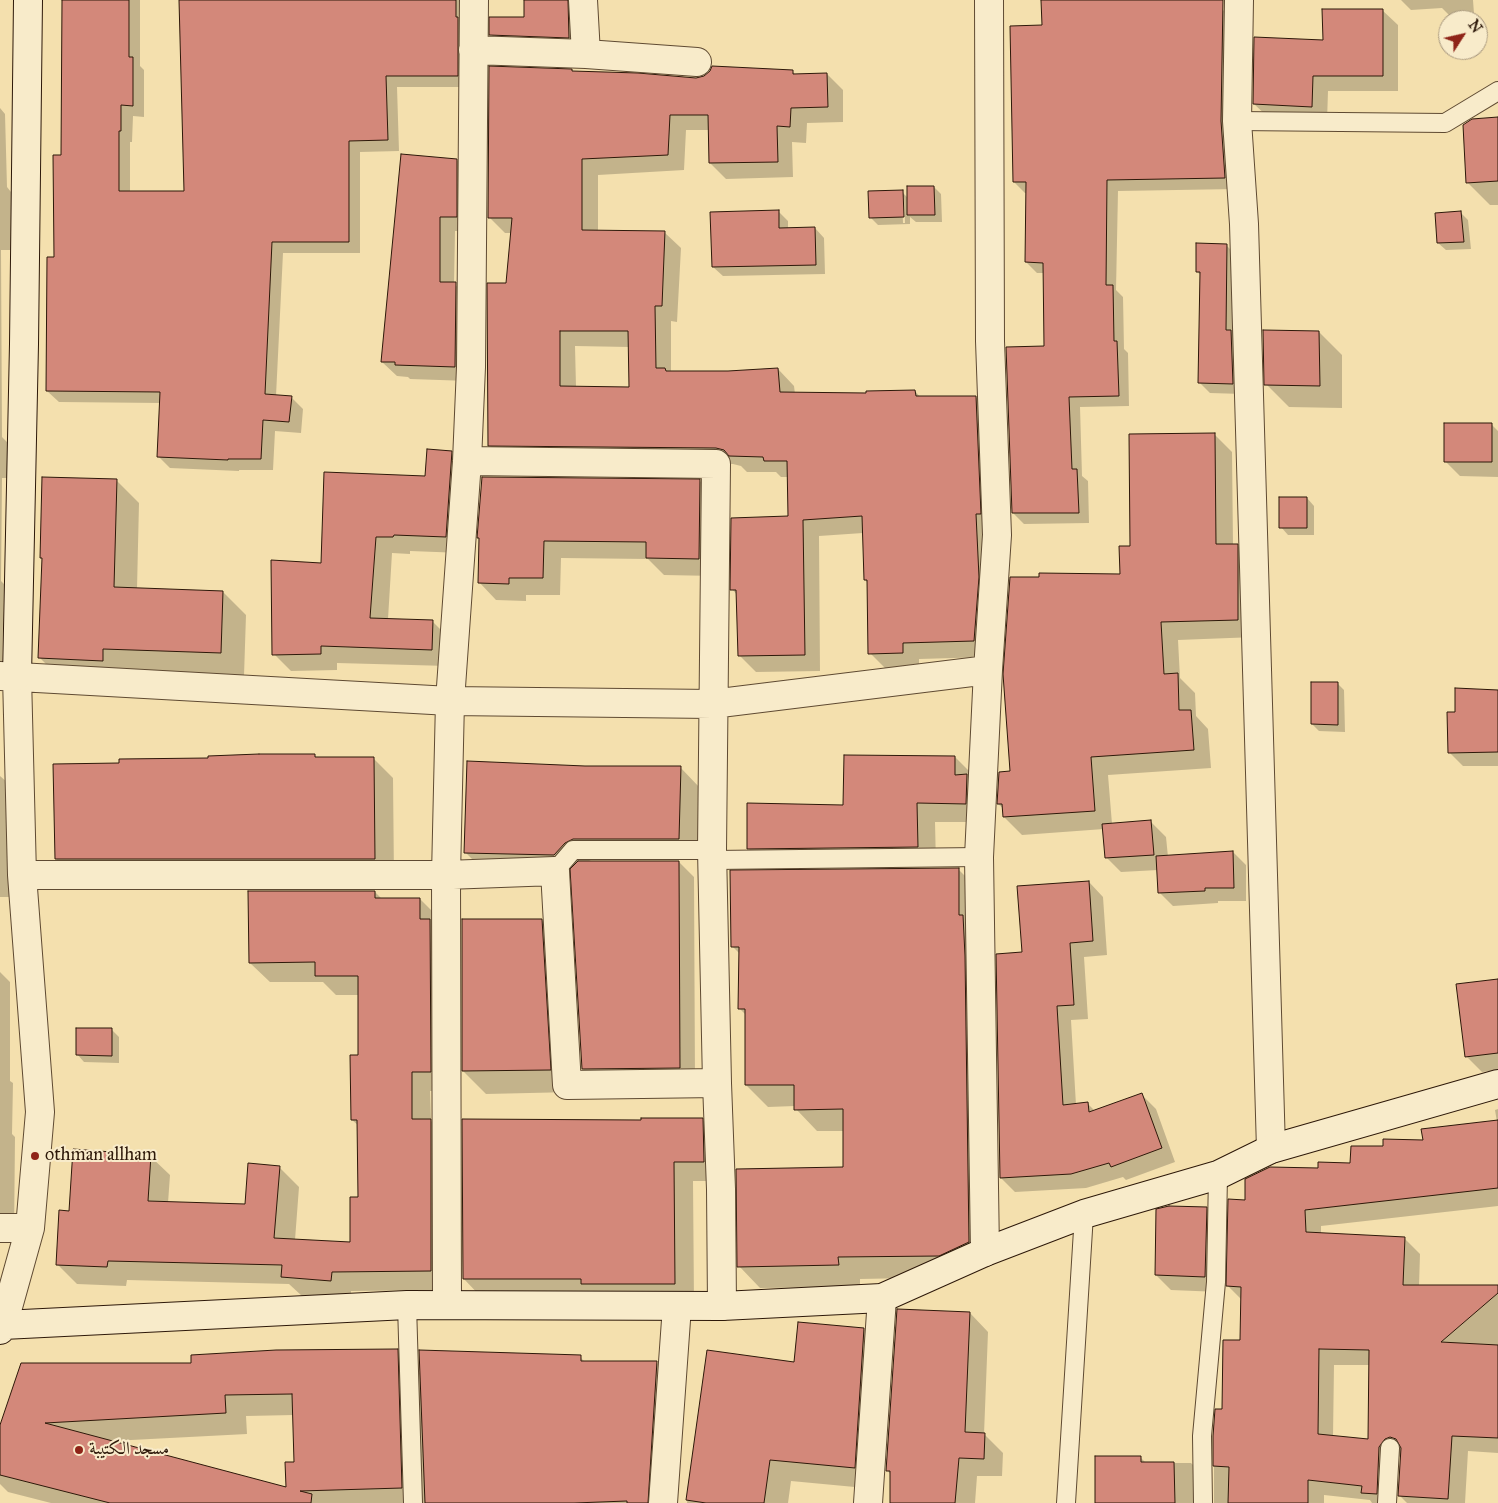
<!DOCTYPE html>
<meta charset="utf-8">
<style>
body{margin:0}
#map{position:relative;width:1498px;height:1503px;overflow:hidden;background:#f4e0ae;font-family:"IM FELL Great Primer",serif}
canvas{display:block}
.north{position:absolute;left:1438px;top:10px;width:50px;height:50px;box-sizing:border-box;background:#f8ebca;border:1px solid #a7977d;border-radius:50%;rotate:55deg;font-size:14px;font-weight:700;line-height:20px;text-align:center;color:#2d1809}
.north::after{content:'';display:block;margin:auto;width:18px;height:22px;background:#8f2418;clip-path:polygon(50% 0,100% 100%,50% 72%,0 100%)}
</style>
<div id="map">
<canvas width="1498" height="1503"></canvas>
<div class="north">N</div>
</div>
<script>
const g = document.querySelector('canvas').getContext('2d');
g.lineJoin = 'round';
function paint(path, color) {
  g.fillStyle = color;
  g.fill(path, 'evenodd');
}
function poly(rows) {
  const path = new Path2D();
  for (const r of rows) {
    path.moveTo(r[0], r[1]);
    for (let i = 2; i < r.length; i += 2) path.lineTo(r[i], r[i + 1]);
  }
  return path;
}
function stroke(path, color, width, dash) {
  g.strokeStyle = color;
  g.lineWidth = width;
  g.lineCap = dash ? 'butt' : 'round';
  g.setLineDash(dash || []);
  g.stroke(path);
}
function label(font, color, halo, rows, align = 'center') {
  g.font = font + ' "IM FELL Great Primer",Amiri,serif';
  g.lineWidth = 4;
  g.setLineDash([]);
  g.textBaseline = 'middle';
  g.strokeStyle = halo;
  g.fillStyle = color;
  for (const [text, x, y, turn = 0] of rows) {
    g.save();
    g.translate(x, y);
    g.rotate((+turn || 0) * Math.PI / 180);
    g.textAlign = isNaN(turn) ? turn : align;
    if (halo) g.strokeText(text, 0, 0);
    g.fillText(text, 0, 0);
    g.restore();
  }
}
paint(poly([
 [63,0,140,0,140,66,144,70,144,117,133,116,132,142,130,142,130,193,185,193,181,0,467,0,469,87,397,87,399,151,360,152,360,253,283,253,276,396,291,397,303,409,301,433,275,431,273,470,239,470,239,471,170,468,158,456,161,403,59,402,47,391,62,156],
 [525,0,578,0,580,49,502,46,491,34,525,19],
 [1042,0,1208,0,1223,10,1234,21,1236,189,1118,191,1116,290,1123,297,1124,349,1128,353,1129,406,1080,407,1082,476,1088,481,1089,523,1024,524,1013,513,1046,347,1044,273,1037,273,1026,262,1027,193,1025,193,1014,182,1043,27],
 [1401,0,1473,0,1474,14,1450,16,1442,8,1411,10],
 [1382,10,1398,25,1398,91,1328,91,1327,122,1270,119,1254,104,1324,41],
 [572,70,574,73,696,79,792,71,796,75,827,74,843,90,843,122,807,123,806,143,792,142,793,177,726,179,710,163,709,130,686,130,684,170,598,175,598,232,664,232,681,248,677,322,671,321,671,372,728,372,778,369,794,386,795,394,867,395,915,391,921,398,976,397,992,413,990,657,919,659,919,669,886,669,870,653,868,583,865,580,863,533,819,536,820,671,756,672,740,656,738,596,732,589,789,518,788,477,781,477,776,472,747,472,741,466,733,464,505,461,489,445,512,233,505,233,489,217],
 [575,346,629,347,630,388,576,387],
 [0,108,5,114,7,187,11,192,12,250,1,250,2,437,8,443,9,478,2,478,1,581,4,584,2,665,0,665],
 [1498,119,1498,205,1490,205,1467,182],
 [457,160,471,174,471,231,455,231,454,284,470,298,469,381,410,379,408,377,397,376,382,362],
 [934,187,941,194,942,222,916,222,910,217,910,224,878,225,870,217,902,192,908,198],
 [902,197,904,197,905,223,903,223],
 [778,211,788,221,788,229,815,228,824,238,825,274,723,276,713,267],
 [1461,213,1468,220,1471,249,1446,250,1438,243],
 [1226,245,1237,256,1243,394,1210,393,1200,383,1202,276,1197,272],
 [1319,332,1342,355,1342,408,1289,407,1266,384],
 [1492,425,1498,431,1498,477,1460,476,1445,461],
 [1214,434,1232,452,1233,545,1237,545,1255,563,1256,637,1178,640,1180,678,1195,693,1196,716,1208,729,1211,768,1108,775,1112,824,1151,822,1166,837,1168,857,1233,852,1246,865,1246,901,1218,901,1218,903,1173,906,1160,893,1158,870,1121,872,1106,857,1104,829,1022,835,1004,817,1004,809,998,804,1012,772,1122,576,1131,547],
 [451,453,468,470,462,553,410,551,410,554,392,553,388,619,432,621,449,638,448,666,337,663,337,670,291,671,274,654,323,565,426,477],
 [116,480,139,503,137,589,223,592,246,615,244,676,62,680,39,657,43,560,41,558],
 [700,481,717,498,716,576,664,575,648,559,561,558,560,595,526,595,526,601,496,600,479,582,481,540],
 [1307,498,1314,506,1314,535,1288,535,1281,527],
 [1337,683,1344,690,1345,732,1319,731,1312,724],
 [1498,692,1498,766,1463,766,1450,753,1456,713],
 [314,755,317,758,373,758,393,778,394,879,76,879,56,859,120,764],
 [955,757,974,776,984,822,935,822,936,865,767,867,748,848],
 [585,767,680,767,700,788,699,859,593,859,587,862,679,862,694,877,695,1083,598,1084,583,1069,572,875,485,872,465,852],
 [0,776,7,782,7,821,13,827,12,897,0,897],
 [958,869,980,891,990,1264,961,1277,860,1279,860,1287,760,1288,739,1266,844,1168,844,1131,817,1131,796,1109,795,1106,768,1107,746,1085,746,1015,739,1008,740,954,732,946],
 [1089,882,1103,897,1107,955,1084,957,1088,1019,1071,1020,1076,1105,1088,1104,1095,1111,1141,1094,1156,1109,1175,1162,1126,1180,1123,1177,1086,1188,1015,1192,1001,1178,1023,953],
 [375,892,382,899,420,899,439,918,450,1091,430,1091,431,1121,450,1140,450,1290,351,1291,351,1299,302,1296,289,1284,127,1280,126,1286,77,1284,58,1265,70,1212,150,1156,170,1175,168,1203,247,1205,279,1167,299,1187,295,1240,351,1244,359,1198,359,1126,352,1120,359,1056,359,995,336,995,323,982,270,982,250,963],
 [542,920,565,943,573,1092,486,1094,463,1071],
 [0,972,10,982,10,1081,13,1083,12,1134,15,1137,14,1236,0,1241],
 [1498,980,1498,1070,1482,1072,1466,1056],
 [112,1030,119,1037,119,1063,84,1062,77,1054],
 [1498,1109,1498,1206,1321,1226,1321,1234,1404,1238,1420,1254,1419,1286,1498,1290,1498,1453,1468,1451,1465,1503,1407,1503,1399,1495,1402,1453,1395,1463,1393,1503,1372,1503,1370,1500,1324,1495,1324,1503,1214,1503,1214,1436,1224,1410,1241,1342,1242,1300,1228,1286,1246,1201,1319,1169,1352,1164,1384,1148,1424,1142,1497,1122,1495,1110],
 [1334,1365,1370,1365,1370,1441,1333,1437],
 [702,1119,722,1139,723,1181,693,1181,694,1303,483,1299,464,1279,643,1121],
 [1206,1208,1222,1223,1220,1292,1171,1290,1156,1275],
 [970,1313,988,1332,984,1434,1003,1453,1002,1476,977,1476,975,1503,891,1503,891,1475,887,1470],
 [864,1329,885,1351,876,1489,791,1481,788,1503,687,1503,708,1351,795,1363],
 [397,1350,421,1374,580,1357,586,1363,656,1362,678,1384,670,1503,51,1503,8,1492,0,1484,0,1429,193,1364],
 [294,1415,295,1463,287,1489,112,1441,247,1434,246,1416],
 [1140,1457,1146,1463,1191,1463,1207,1479,1208,1503,1097,1503]
]), '#0003');
const building = poly([
 [62,0,129,0,129,57,133,57,133,106,121,105,121,131,119,131,119,191,184,191,179,0,456,0,456,17,458,17,458,76,386,76,388,140,349,141,349,242,272,242,265,394,292,396,289,422,263,420,261,459,228,459,228,460,157,457,160,392,46,391,47,257,54,257,53,155,61,155,62,0],
 [524,0,568,0,569,38,489,35,489,17,524,17,524,0],
 [1041,0,1223,0,1221,121,1225,178,1107,180,1106,285,1113,285,1114,341,1117,341,1119,396,1069,397,1072,469,1077,469,1079,513,1012,513,1006,347,1044,346,1043,263,1025,262,1026,182,1013,182,1010,26,1042,25,1041,0],
 [1322,9,1383,9,1383,76,1313,76,1312,107,1253,104,1254,37,1323,40,1322,9],
 [489,66,572,69,572,71,638,73,696,78,704,76,710,71,712,66,793,70,793,74,827,73,828,107,791,108,790,127,777,126,778,162,709,163,708,115,670,115,668,155,582,159,582,230,665,231,662,306,655,306,656,368,665,368,666,371,728,371,778,368,780,392,866,393,866,391,915,390,916,396,976,396,981,514,976,514,979,577,974,641,903,643,903,653,868,654,867,580,864,580,862,516,803,520,805,655,738,656,736,590,730,590,731,518,788,516,787,461,764,461,763,457,729,456,724,450,716,448,488,446,487,283,506,283,512,218,488,218,489,66],
 [560,331,628,331,629,387,560,386,560,331],
 [1498,117,1498,181,1466,183,1463,125,1472,119,1498,117],
 [401,154,457,159,457,217,440,217,440,282,456,282,455,367,395,365,395,362,381,362,401,154],
 [907,186,934,186,935,215,907,215,907,186],
 [903,190,904,217,869,218,868,191,903,190],
 [779,210,779,228,815,227,816,265,712,267,710,212,779,210],
 [1461,211,1464,242,1437,243,1435,213,1461,211],
 [1196,243,1227,244,1226,330,1231,330,1233,384,1198,383,1200,272,1196,272,1196,243],
 [1263,330,1319,331,1320,386,1264,385,1263,330],
 [1444,423,1492,423,1492,462,1444,462,1444,423],
 [1215,433,1216,544,1238,544,1238,620,1161,622,1164,674,1178,673,1179,710,1191,710,1194,750,1091,757,1095,811,1003,817,1002,804,997,804,999,772,1010,771,1003,674,1010,577,1039,577,1039,573,1120,574,1119,546,1130,546,1129,434,1215,433],
 [427,449,452,451,446,537,394,535,393,537,376,537,370,618,433,620,432,650,321,646,321,654,272,655,271,560,321,563,324,472,425,476,427,449],
 [42,477,117,479,114,587,223,591,221,653,103,649,103,661,38,658,42,558,40,558,42,477],
 [482,477,700,479,699,559,646,558,646,542,544,541,543,578,509,578,509,584,478,583,479,538,477,538,482,477],
 [1279,497,1307,497,1307,528,1279,528,1279,497],
 [1311,682,1338,682,1338,725,1311,724,1311,682],
 [1455,688,1498,690,1498,752,1448,753,1447,712,1455,712,1455,688],
 [259,754,315,754,315,757,374,757,375,859,55,859,53,764,119,763,119,759,208,758,208,756,259,754],
 [844,755,955,756,955,775,967,774,966,804,917,803,918,847,747,849,747,803,843,805,844,755],
 [467,761,585,766,681,766,679,839,573,839,565,843,554,855,464,853,467,761],
 [1151,820,1154,855,1105,858,1102,824,1151,820],
 [1233,851,1234,888,1205,888,1205,891,1158,893,1156,856,1233,851],
 [578,861,679,861,680,1068,582,1069,570,869,578,861],
 [959,868,959,915,963,915,965,956,969,1242,939,1256,838,1257,839,1265,737,1267,736,1169,843,1167,843,1109,794,1110,794,1085,745,1085,745,1009,738,1009,739,947,731,947,730,870,959,868],
 [1089,881,1093,941,1070,943,1074,1005,1057,1006,1063,1105,1088,1102,1089,1112,1142,1093,1162,1148,1111,1167,1109,1163,1071,1174,1000,1178,996,954,1022,952,1017,886,1089,881],
 [248,891,375,891,375,898,420,898,420,919,430,919,431,1072,412,1072,412,1119,431,1119,431,1271,332,1272,331,1281,281,1277,282,1265,108,1261,107,1267,56,1265,59,1210,69,1211,73,1149,151,1155,148,1201,245,1204,248,1163,280,1166,274,1238,350,1242,350,1197,358,1197,357,1120,351,1120,350,1055,358,1055,358,976,315,976,315,962,249,963,248,891],
 [462,919,542,919,551,1070,462,1071,462,919],
 [1498,979,1498,1053,1465,1057,1456,984,1498,979],
 [76,1028,112,1028,112,1056,76,1055,76,1028],
 [641,1118,703,1118,704,1162,674,1162,675,1284,581,1284,581,1279,463,1279,462,1119,641,1120,641,1118],
 [1498,1120,1498,1188,1305,1210,1306,1232,1405,1237,1403,1285,1498,1285,1498,1293,1441,1342,1498,1345,1498,1438,1452,1436,1448,1499,1398,1496,1401,1448,1396,1439,1390,1437,1385,1439,1379,1447,1377,1494,1361,1493,1362,1486,1308,1480,1308,1503,1228,1503,1229,1467,1213,1466,1213,1436,1215,1409,1222,1409,1223,1340,1240,1340,1241,1287,1226,1286,1228,1199,1245,1200,1245,1179,1270,1167,1318,1168,1318,1162,1350,1163,1351,1146,1383,1146,1383,1139,1423,1140,1421,1129,1498,1120],
 [1319,1349,1369,1350,1368,1439,1318,1434,1319,1349],
 [1169,1206,1207,1207,1205,1277,1155,1275,1156,1209,1169,1206],
 [897,1309,970,1312,965,1432,985,1433,984,1459,959,1458,955,1503,890,1503,890,1471,886,1471,897,1309],
 [798,1322,864,1328,855,1468,770,1460,764,1503,706,1503,686,1500,707,1350,794,1362,798,1322],
 [398,1349,402,1488,300,1491,312,1494,311,1503,110,1503,0,1475,0,1425,21,1363,191,1363,191,1355,276,1350,398,1349],
 [292,1394,294,1462,285,1462,286,1487,45,1423,226,1413,225,1395,292,1394],
 [419,1350,581,1355,581,1361,657,1361,648,1503,627,1503,627,1501,574,1503,425,1503,419,1350],
 [1095,1456,1141,1456,1141,1462,1174,1462,1175,1503,1095,1503,1095,1456]
]);
paint(building, '#d3887a');
stroke(building, '#2d1809', 1);
const lane = poly([
 [1237,121,1445,123,1498,91],
 [713,860,979,857],
 [555,871,573,850,712,850],
 [407,1305,413,1503],
 [1066,1503,1084,1214],
 [1203,1503,1202,1436,1216,1282,1218,1175],
 [1387,1503,1390,1448]
]);
const street = poly([
 [583,0,586,54],
 [1239,0,1237,121,1244,224,1271,1149],
 [473,50,586,54,697,62],
 [467,461,716,464,712,850,717,1083,721,1189,722,1306],
 [0,676,450,701,712,704,988,670],
 [22,875,446,875,555,871,567,1085,717,1083],
 [0,1228,30,1228],
 [985,1252,979,857,988,670,997,535,990,341,989,0],
 [447,1305,446,875,450,701,467,461,471,367,474,0],
 [3,1325,30,1228,40,1112,22,875,17,676],
 [663,1503,677,1306],
 [868,1503,882,1298]
]);
const secondary = poly([
 [17,676,24,344,28,0],
 [0,1330,3,1325,407,1305,722,1306,882,1298,985,1252,1084,1214,1218,1175,1271,1149,1498,1084]
]);
stroke(lane, '#5f4a32', 20);
stroke(street, '#5f4a32', 30);
stroke(secondary, '#2d1809', 30);
stroke(lane, '#f8ebca', 18);
stroke(street, '#f8ebca', 28);
stroke(secondary, '#f8ebca', 28);
for (const [x, y, r, color] of [
 [35,1156,5,"#8f2418"],
 [79,1450,5,"#8f2418"]
]) {
  const dot = new Path2D();
  dot.arc(x, y, r, 0, 2 * Math.PI);
  g.fillStyle = color;
  g.fill(dot);
  stroke(dot, '#f8ebca', 2);
}
label('18px', '#2d1809', '#f8ebca', [
 ["othman allham",45,1156],
 ["مسجد الكتيبة",89,1450]
], 'left');
</script>
